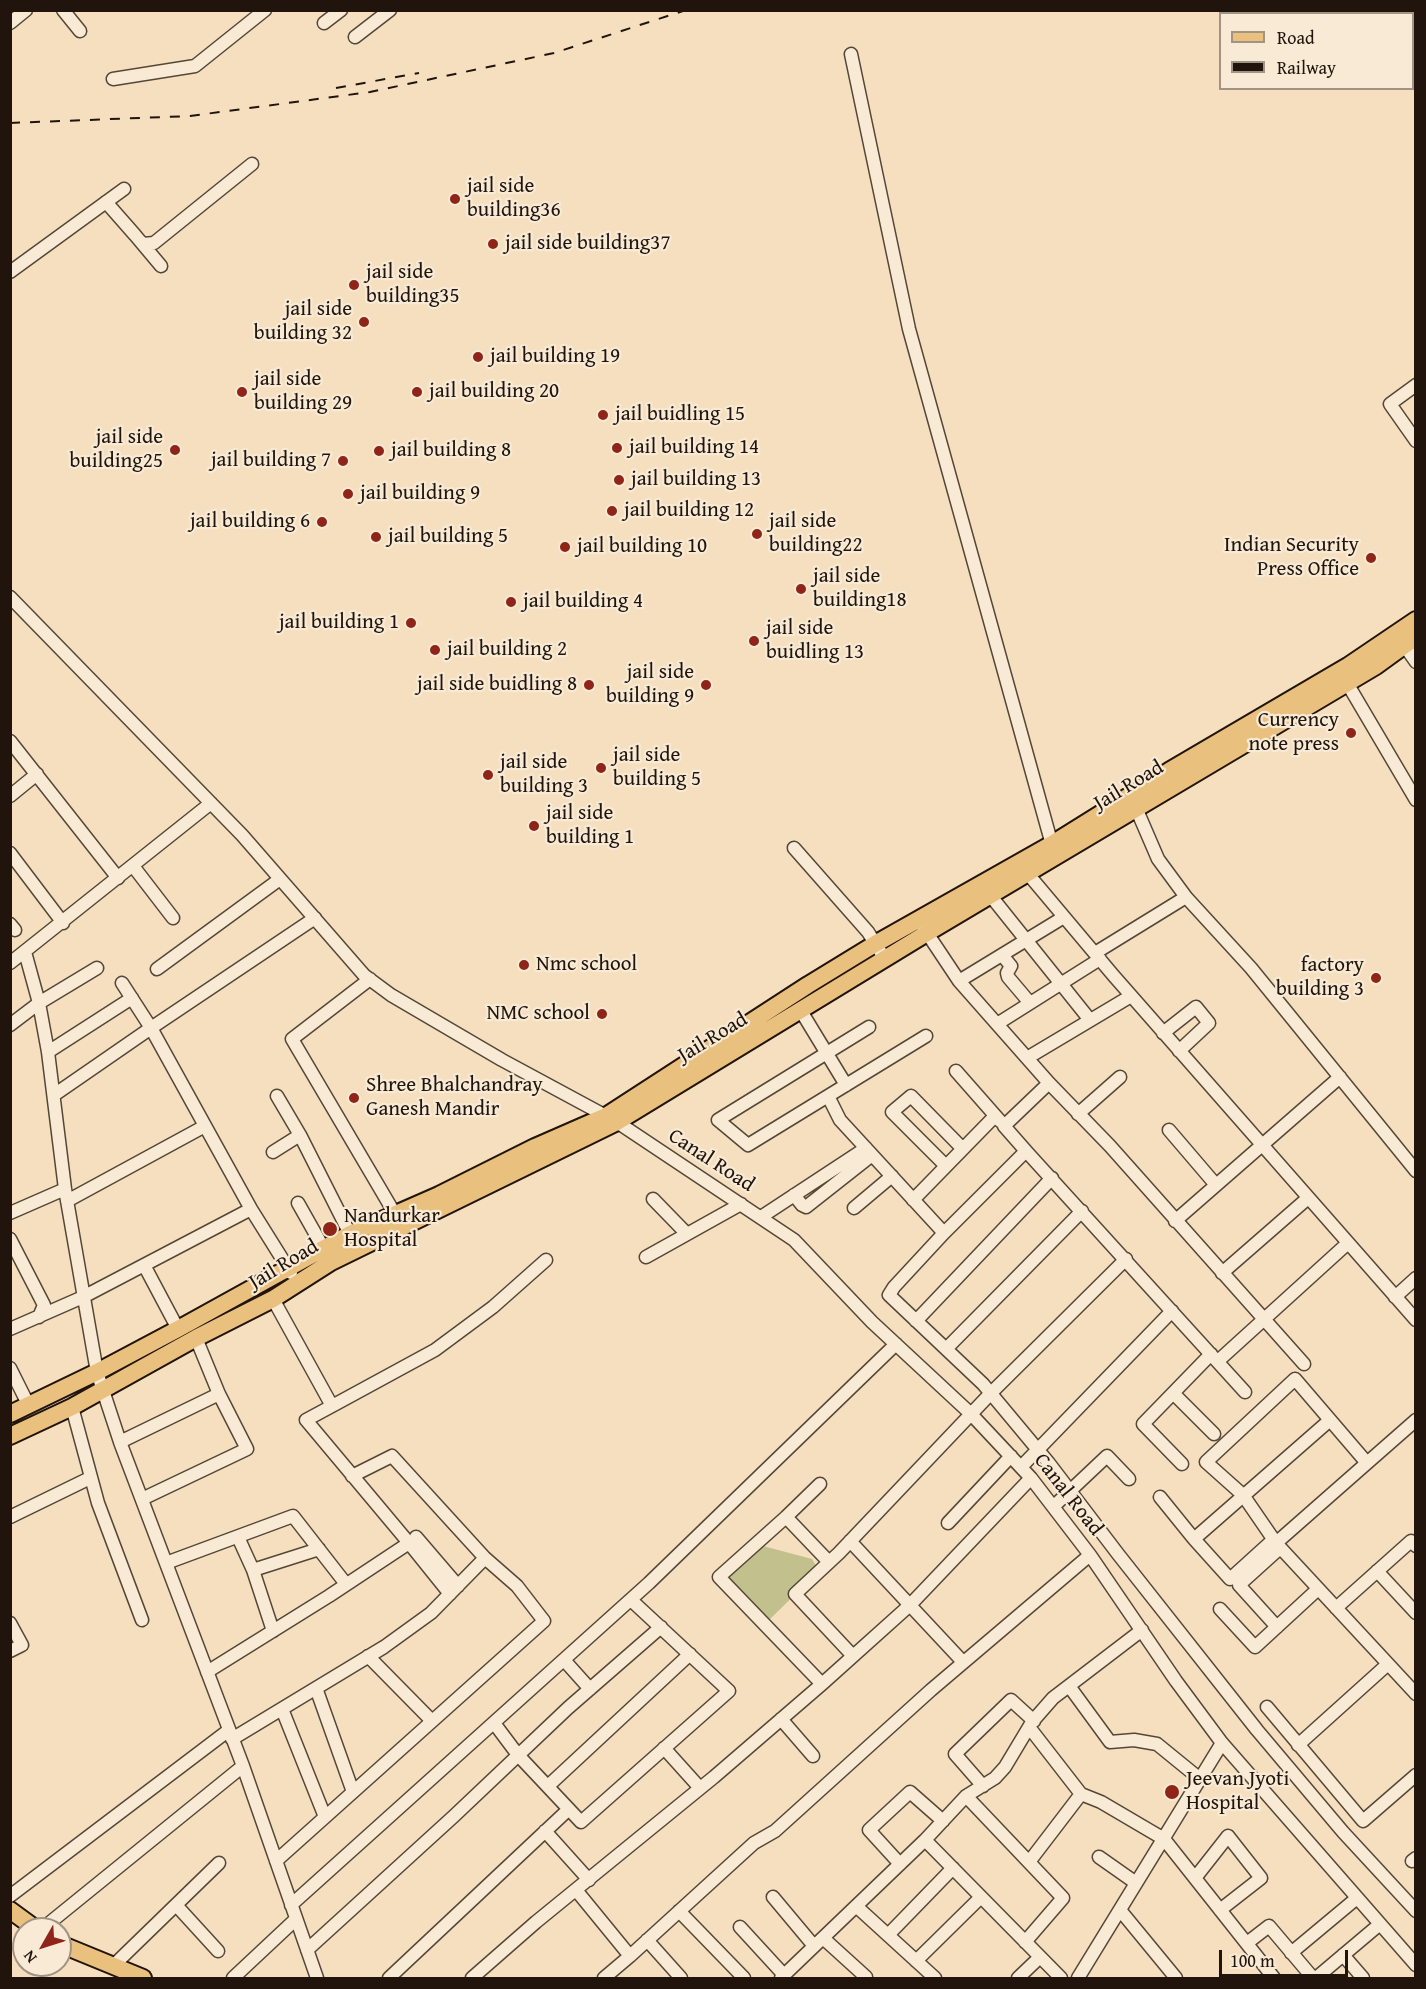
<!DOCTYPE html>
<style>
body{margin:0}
#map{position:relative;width:1426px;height:1989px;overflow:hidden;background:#f5dfbe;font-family:"Gentium Book Plus",serif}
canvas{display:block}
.frame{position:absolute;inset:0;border:12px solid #20140c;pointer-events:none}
.legend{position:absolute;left:1219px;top:12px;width:195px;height:78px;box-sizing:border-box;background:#f8ead5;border:2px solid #a29485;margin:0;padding:8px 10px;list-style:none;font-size:18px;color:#20140c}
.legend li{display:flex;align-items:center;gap:12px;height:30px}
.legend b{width:30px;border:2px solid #a29485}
.north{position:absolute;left:12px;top:1917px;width:60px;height:60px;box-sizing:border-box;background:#f8ead5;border:2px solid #a29485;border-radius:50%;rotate:231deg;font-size:16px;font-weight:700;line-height:24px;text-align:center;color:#20140c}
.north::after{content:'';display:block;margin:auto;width:21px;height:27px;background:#8f2418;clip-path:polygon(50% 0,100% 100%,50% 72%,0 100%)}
.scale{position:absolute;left:1219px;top:1950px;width:129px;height:27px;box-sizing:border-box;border:3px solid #20140c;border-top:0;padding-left:8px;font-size:18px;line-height:21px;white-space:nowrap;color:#20140c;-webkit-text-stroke:4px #f8ead5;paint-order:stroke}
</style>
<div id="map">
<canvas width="1426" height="1989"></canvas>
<div class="frame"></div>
<ul class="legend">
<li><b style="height:8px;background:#eac07f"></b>Road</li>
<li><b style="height:8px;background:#20140c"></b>Railway</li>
</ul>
<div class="north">N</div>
<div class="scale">100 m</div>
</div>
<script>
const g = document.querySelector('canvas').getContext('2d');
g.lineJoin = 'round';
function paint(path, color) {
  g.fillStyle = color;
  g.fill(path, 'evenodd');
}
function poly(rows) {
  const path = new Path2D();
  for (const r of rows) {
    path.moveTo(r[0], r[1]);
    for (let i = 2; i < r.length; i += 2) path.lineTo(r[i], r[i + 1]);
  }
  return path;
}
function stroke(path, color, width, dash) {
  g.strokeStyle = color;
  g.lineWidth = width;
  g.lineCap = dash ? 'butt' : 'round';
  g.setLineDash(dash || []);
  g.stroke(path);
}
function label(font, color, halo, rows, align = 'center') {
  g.font = font + ' "Gentium Book Plus",serif';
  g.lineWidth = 4.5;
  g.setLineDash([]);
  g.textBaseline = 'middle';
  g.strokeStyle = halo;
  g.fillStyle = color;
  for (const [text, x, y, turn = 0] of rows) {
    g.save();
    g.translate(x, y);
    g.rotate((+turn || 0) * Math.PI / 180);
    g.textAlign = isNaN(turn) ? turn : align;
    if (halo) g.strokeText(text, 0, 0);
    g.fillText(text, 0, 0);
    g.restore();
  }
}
paint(poly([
 [763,1546,812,1559,819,1571,768,1621,727,1578]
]), '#c2c08c');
const minor = poly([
 [63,10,80,31],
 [10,23,26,10],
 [324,23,341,10],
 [355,37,390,10],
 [851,54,909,329,1054,852],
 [113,79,195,66,265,10],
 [106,202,135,235,161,266],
 [143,244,154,243,252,164],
 [10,272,124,189],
 [1416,385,1390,404,1416,441],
 [10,597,242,835,364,975,391,995,502,1060,617,1122,794,1240,872,1322,971,1414,1031,1478,1090,1555,1176,1681,1222,1743,1416,1965],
 [1404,645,1416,662],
 [1347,683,1416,800],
 [10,741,118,878],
 [10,796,37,774],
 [1136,808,1158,859,1186,897],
 [794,848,868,932,885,959],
 [10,853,63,923],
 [133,866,173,918],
 [1023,868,1113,975,1416,1320],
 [990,895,1090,1020],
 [10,924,15,930],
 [923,927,959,981,1049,1083,1004,1126,1026,1151,944,1233,894,1287,889,1295,983,1384,1048,1462,1118,1554,1257,1730,1343,1832,1416,1911],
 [25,952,39,1003,48,1052,65,1189,97,1372,120,1442,243,1766,317,1978],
 [1095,953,1186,897,1251,968,1416,1171],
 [1002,955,1011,966,1007,973,1008,977,1030,1003],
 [10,963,211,803],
 [157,969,280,879],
 [370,979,292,1039,395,1214],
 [959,981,1064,917],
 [122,983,151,1028,315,918],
 [801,1011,846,1085],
 [997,1024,1100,959],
 [10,1025,39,1003,97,968],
 [869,1027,718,1120,748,1145,926,1036],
 [1163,1033,1196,1007,1209,1023,1179,1051],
 [48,1052,132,998],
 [1027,1058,1131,996],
 [956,1071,1000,1121],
 [1049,1083,1110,1146,1304,1364],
 [54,1095,151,1028,251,1209,291,1273],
 [277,1096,300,1135,350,1234],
 [828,1096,840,1120,944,1233],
 [1078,1114,1120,1077],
 [1169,1130,1216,1185],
 [1026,1151,1245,1392],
 [273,1152,300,1135],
 [946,1166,892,1112,911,1096,963,1149],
 [794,1195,802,1205,806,1207,872,1155],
 [653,1199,687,1234],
 [913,1200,995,1116],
 [67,1201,205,1126],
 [298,1203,324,1249],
 [854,1208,892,1176],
 [10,1213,65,1189],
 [761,1217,866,1148],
 [1175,1221,1340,1077],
 [10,1239,44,1305,39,1317],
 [646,1257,741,1204],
 [144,1265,178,1329],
 [1222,1273,1308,1198],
 [1395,1297,1416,1278],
 [916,1321,1052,1178],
 [10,1329,83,1297,251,1209],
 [946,1349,1082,1211],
 [1218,1361,1348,1243],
 [10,1368,29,1406],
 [1173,1393,1214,1434],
 [332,1406,435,1350,493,1307,546,1260],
 [72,1407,98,1503,142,1620],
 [120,1442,219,1394],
 [1367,1463,1295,1379,1206,1462,1243,1495,1276,1543,1367,1463,1416,1420],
 [1182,1464,1143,1424,1211,1354],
 [1021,1467,1172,1311],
 [820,1484,786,1517,719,1577,822,1684],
 [1160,1497,1194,1539,1330,1420],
 [142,1499,247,1449,219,1394,196,1338],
 [1054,1506,1107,1456,1129,1479],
 [10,1517,90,1478],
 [786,1517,829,1562],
 [948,1523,1011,1456],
 [238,1537,253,1570],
 [416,1537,458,1586],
 [1194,1539,1230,1579,1273,1540],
 [850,1541,963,1662],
 [409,1543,450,1594],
 [1276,1543,1416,1694],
 [166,1563,293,1516,346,1584],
 [1377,1571,1416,1613],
 [1336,1608,1411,1541,1416,1546],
 [1220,1609,1255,1647,1318,1589],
 [10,1623,22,1645,10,1651],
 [1277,1627,1239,1585,1280,1548],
 [273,1631,253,1570,319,1549],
 [368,1656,432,1721],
 [853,1656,795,1594,839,1553,991,1393,1126,1259],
 [564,1660,590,1689],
 [207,1672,329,1596,409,1543,306,1420,332,1406,273,1299],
 [1069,1686,1110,1742,1134,1740,1157,1744,1200,1779],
 [316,1688,353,1792],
 [1267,1707,1363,1821,1416,1775],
 [282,1709,325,1817],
 [781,1719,813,1756],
 [494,1723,518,1755,581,1822,729,1691,631,1600],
 [232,1739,384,1647,431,1613,485,1558],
 [1298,1745,1388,1664],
 [664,1748,700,1788],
 [548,1786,690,1654],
 [983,1786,955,1754,1011,1700,1034,1721],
 [1081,1794,1101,1802,1164,1839,1274,1978],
 [966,1796,1063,1898,1025,1942],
 [545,1831,589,1880],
 [925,1840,1061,1978],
 [1099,1857,1136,1883],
 [276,1861,544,1621,517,1586,485,1558,392,1456,352,1476],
 [1412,1861,1416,1858],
 [1029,1862,1081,1794,1029,1727],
 [900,1864,869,1830,910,1792,943,1821],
 [1195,1878,1228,1836,1261,1878,1220,1910],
 [576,1890,630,1956,754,1843,775,1831,931,1690,1090,1555],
 [10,1896,229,1730],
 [773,1897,814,1946],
 [176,1905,218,1951],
 [291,1905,649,1583,896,1344],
 [856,1906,935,1978],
 [1120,1910,1176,1978],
 [679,1911,744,1978],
 [740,1927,784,1975],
 [42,1929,243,1766],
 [888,1935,953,1868],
 [823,1938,866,1977,864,1978],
 [647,1940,681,1978],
 [1247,1943,1269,1926,1313,1978],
 [307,1950,454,1816,568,1708,661,1627],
 [1291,1953,1357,1898],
 [1343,1955,1363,1978],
 [916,1961,981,1897],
 [113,1966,219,1863],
 [233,1978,296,1919],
 [389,1978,569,1809],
 [472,1978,536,1922,714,1777,822,1684,910,1605,1031,1478],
 [604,1978,630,1956],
 [781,1978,925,1840,966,1796,995,1778,1005,1767,1032,1722,1053,1698,1142,1630],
 [1018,1978,1040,1957],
 [1078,1978,1222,1743],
 [1316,1978,1380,1924]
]);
const major = poly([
 [10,1414,97,1372,178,1329,350,1234,439,1195,535,1147,606,1116,808,985,875,944,1052,844,1169,771,1348,666,1416,620],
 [10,1436,72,1407,196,1338,273,1299,331,1262,617,1122,927,933,1376,666,1416,637],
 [10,1910,36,1929],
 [60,1944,143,1978]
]);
stroke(minor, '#554738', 15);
stroke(major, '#20140c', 20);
stroke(minor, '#f8ead5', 12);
stroke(major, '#eac07f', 16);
stroke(poly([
 [336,88,419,73],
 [10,123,190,116,370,92,554,53,686,10]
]), '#20140c', 2, [10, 10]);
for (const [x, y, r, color] of [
 [455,199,6,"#8f2418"],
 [493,244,6,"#8f2418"],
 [354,285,6,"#8f2418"],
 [364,322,6,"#8f2418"],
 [478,357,6,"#8f2418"],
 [242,392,6,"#8f2418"],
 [417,392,6,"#8f2418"],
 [603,415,6,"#8f2418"],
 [617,448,6,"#8f2418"],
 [175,450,6,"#8f2418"],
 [379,451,6,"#8f2418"],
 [343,461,6,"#8f2418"],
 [619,480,6,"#8f2418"],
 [348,494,6,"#8f2418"],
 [612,511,6,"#8f2418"],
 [322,522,6,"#8f2418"],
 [757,534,6,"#8f2418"],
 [376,537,6,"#8f2418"],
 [565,547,6,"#8f2418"],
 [1371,558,6,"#8f2418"],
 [801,589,6,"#8f2418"],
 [511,602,6,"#8f2418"],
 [411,623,6,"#8f2418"],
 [754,641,6,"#8f2418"],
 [435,650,6,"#8f2418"],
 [589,685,6,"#8f2418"],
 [706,685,6,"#8f2418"],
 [1351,733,6,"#8f2418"],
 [601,768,6,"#8f2418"],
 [488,775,6,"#8f2418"],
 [534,826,6,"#8f2418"],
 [524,965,6,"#8f2418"],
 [1376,978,6,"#8f2418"],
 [602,1014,6,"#8f2418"],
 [354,1098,6,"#8f2418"],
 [330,1229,8,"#8f2418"],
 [1172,1792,8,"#8f2418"]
]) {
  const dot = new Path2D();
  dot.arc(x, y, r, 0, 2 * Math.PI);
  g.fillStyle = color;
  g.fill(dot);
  stroke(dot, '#f8ead5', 2);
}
label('21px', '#20140c', '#f8ead5', [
 ["jail side",467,187],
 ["building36",467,211],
 ["jail side building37",505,244],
 ["jail side",366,273],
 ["building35",366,297],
 ["jail side",352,310,"right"],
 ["building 32",352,334,"right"],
 ["jail building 19",490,357],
 ["jail side",254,380],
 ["building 29",254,404],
 ["jail building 20",429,392],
 ["jail buidling 15",615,415],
 ["jail side",163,438,"right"],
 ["building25",163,462,"right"],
 ["jail building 14",629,448],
 ["jail building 8",391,451],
 ["jail building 7",331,461,"right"],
 ["jail building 13",631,480],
 ["jail building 9",360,494],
 ["jail building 12",624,511],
 ["jail building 6",310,522,"right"],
 ["jail side",769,522],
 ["building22",769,546],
 ["jail building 5",388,537],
 ["Indian Security",1359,546,"right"],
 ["Press Office",1359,570,"right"],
 ["jail building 10",577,547],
 ["jail side",813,577],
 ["building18",813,601],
 ["jail building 4",523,602],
 ["jail building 1",399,623,"right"],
 ["jail side",766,629],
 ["buidling 13",766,653],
 ["jail building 2",447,650],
 ["jail side",694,673,"right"],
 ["building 9",694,697,"right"],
 ["jail side buidling 8",577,685,"right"],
 ["Currency",1339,721,"right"],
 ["note press",1339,745,"right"],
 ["jail side",613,756],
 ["building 5",613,780],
 ["jail side",500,763],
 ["building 3",500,787],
 ["jail side",546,814],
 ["building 1",546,838],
 ["Nmc school",536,965],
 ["factory",1364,966,"right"],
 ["building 3",1364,990,"right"],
 ["NMC school",590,1014,"right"],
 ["Shree Bhalchandray",366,1086],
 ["Ganesh Mandir",366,1110],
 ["Nandurkar",344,1217],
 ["Hospital",344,1241],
 ["Jeevan Jyoti",1186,1780],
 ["Hospital",1186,1804]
], 'left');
label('21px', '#20140c', '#f8ead5', [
 ["Jail Road",1129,786,-31],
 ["Jail Road",713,1038,-31],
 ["Canal Road",711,1161,33],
 ["Jail Road",284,1265,-31],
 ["Canal Road",1068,1495,52]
]);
</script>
